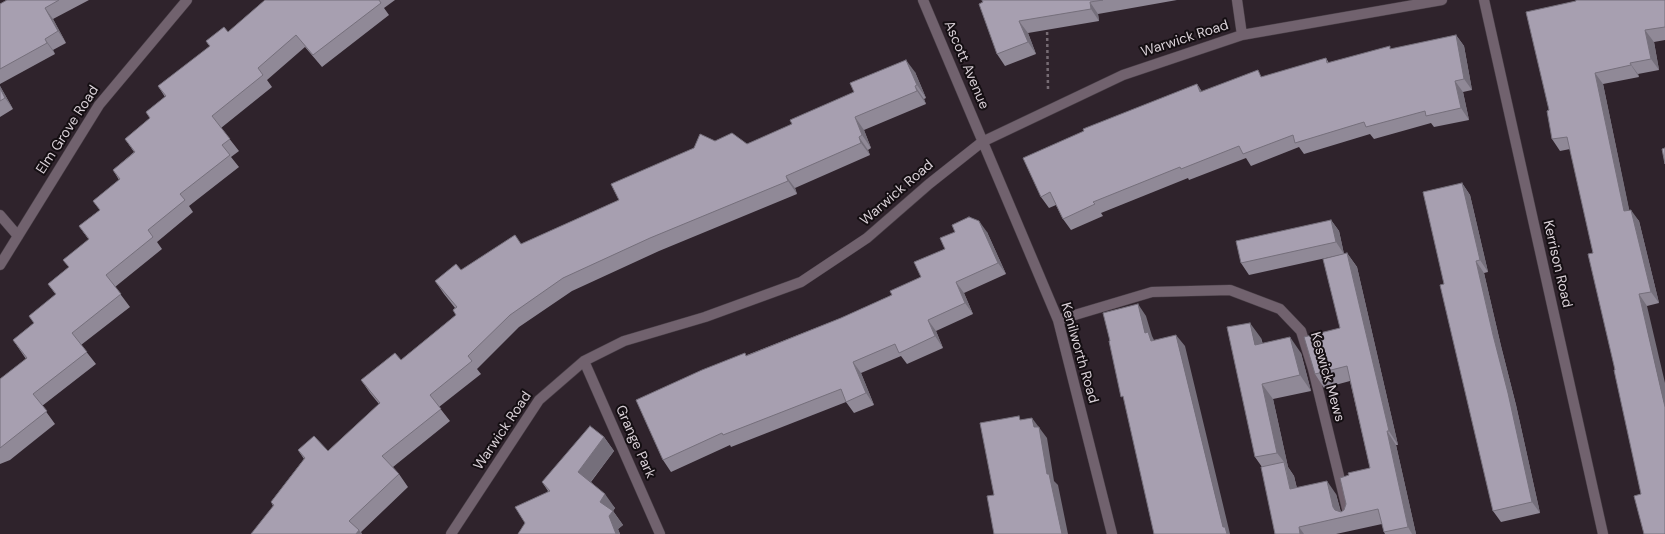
<!DOCTYPE html>
<style>
body{margin:0}
canvas{display:block;background:#2f232c}
</style>
<canvas width="1665" height="534"></canvas>
<script>
const g = document.querySelector('canvas').getContext('2d');
g.lineJoin = 'round';
function poly(rows) {
  const path = new Path2D();
  for (const r of rows) {
    path.moveTo(r[0], r[1]);
    for (let i = 2; i < r.length; i += 2) path.lineTo(r[i], r[i + 1]);
  }
  return path;
}
function stroke(path, color, width, dash) {
  g.strokeStyle = color;
  g.lineWidth = width;
  g.lineCap = dash ? 'butt' : 'round';
  g.setLineDash(dash || []);
  g.stroke(path);
}
function paint(path, color) {
  g.fillStyle = color;
  g.fill(path, 'evenodd');
}
function label(font, color, halo, rows, align = 'center') {
  g.font = font + ' "DM Sans",sans-serif';
  g.lineWidth = 4;
  g.setLineDash([]);
  g.textBaseline = 'middle';
  g.strokeStyle = halo;
  g.fillStyle = color;
  for (const [text, x, y, turn = 0] of rows) {
    g.save();
    g.translate(x, y);
    g.rotate((+turn || 0) * Math.PI / 180);
    g.textAlign = isNaN(turn) ? turn : align;
    if (halo) g.strokeText(text, 0, 0);
    g.fillText(text, 0, 0);
    g.restore();
  }
}
const minor = poly([
 [923,0,1058,320,1112,534],
 [1237,0,1242,35],
 [1484,0,1603,534],
 [0,215,18,236],
 [0,265,99,105,187,0],
 [1058,320,1152,292,1230,290,1280,309,1301,331,1313,369,1349,517],
 [584,361,660,534],
 [451,534,539,400,584,361,624,341,705,317,801,282,867,238,929,184,982,142,1123,75,1242,35,1442,0]
]);
stroke(minor, '#493f47', 11);
stroke(poly([
 [1047,26,1048,89]
]), '#766b73', 2.5, [3, 3]);
stroke(minor, '#71626e', 10);
paint(poly([
 [7,0,89,0,53,19,66,43,53,50,55,54,0,84,0,4],
 [265,0,395,0,384,8,389,15,322,67,305,47,267,80,272,87,221,128,239,151,231,157,239,167,189,206,193,212,157,242,162,249,115,287,130,307,81,345,96,364,42,406,55,424,10,460,0,464,0,379,26,359,13,340,34,323,29,316,56,295,48,284,69,267,63,260,89,240,79,226,100,210,93,201,119,180,113,170,134,152,125,139,150,118,146,112,165,97,158,86,210,47,206,41,228,32],
 [982,0,1177,0,1098,14,1099,21,1028,33,1036,54,1005,66,997,54],
 [1665,0,1665,40,1654,42,1659,70,1638,74,1639,77,1603,84,1629,210,1639,221,1659,303,1647,306,1641,494,1615,370,1593,253,1570,149,1560,151,1552,139,1549,110],
 [1456,35,1464,46,1472,90,1463,92,1469,120,1434,127,1431,123,1374,139,1370,134,1304,154,1299,147,1251,166,1246,158,1189,180,1188,178,1101,213,1103,216,1071,230,1063,219,1056,205,1049,208,1041,197,1197,84,1202,92,1263,77,1326,58,1329,63,1391,49],
 [915,72,926,98,924,99,926,104,864,130,871,148,868,150,870,155,795,188,797,194,659,251,572,291,519,327,477,369,481,374,439,407,450,421,393,467,399,474,408,487,361,532,362,534,273,506,271,502,304,459,298,450,328,451,379,404,370,393,361,380,401,360,456,315,453,310,455,308,444,294,435,281,521,244,619,200,715,141,747,144],
 [0,86,13,109,0,117],
 [1462,183,1470,195,1488,272,1484,273,1501,346,1516,405,1540,513,1501,522,1493,511,1444,284],
 [1331,220,1339,231,1344,254,1249,275,1241,263],
 [987,232,1006,274,964,293,973,314,936,331,943,348,907,364,901,356,861,373,874,405,854,413,846,402,731,447,730,445,671,472,663,460,747,355,841,318,892,295,921,277],
 [1347,253,1357,267,1398,445,1396,445,1416,534,1385,534,1384,532,1382,524,1336,534,1275,534,1262,467,1255,457,1261,338,1263,344,1301,353,1311,391,1273,399,1288,467,1294,476,1297,488,1336,494,1341,512,1344,510,1346,504,1349,475,1370,468,1350,381,1324,388,1315,374,1340,328],
 [604,437,614,451,591,482,615,508,613,511,623,525,618,529,620,534,518,534,548,491,542,482]
]), '#908997');
paint(poly([
 [1090,2,1098,14,1099,21,1091,9],
 [45,8,53,19,66,43,58,31],
 [1019,21,1028,33,1036,54,1028,42],
 [1645,30,1654,42,1659,70,1651,59],
 [1456,35,1464,46,1472,90,1464,79],
 [45,39,53,50,55,54,47,43],
 [906,60,915,72,926,98,917,85],
 [1630,63,1638,74,1639,77,1631,65],
 [1595,73,1603,84,1632,223,1624,211],
 [1455,81,1463,92,1469,120,1461,108],
 [1197,84,1205,96,1200,92],
 [0,86,13,109,5,98,0,88],
 [915,86,924,99,926,104,917,91],
 [855,117,864,130,871,148,862,135],
 [859,137,868,150,870,155,861,143],
 [786,176,795,188,797,194,788,181],
 [1462,183,1470,195,1488,272,1480,260],
 [1631,210,1639,221,1659,303,1651,292],
 [1331,220,1339,231,1344,254,1336,242],
 [979,221,987,232,1006,274,998,263],
 [1347,253,1357,267,1398,445,1389,431],
 [1476,261,1484,273,1501,346,1516,405,1540,513,1532,502],
 [956,282,964,293,973,314,965,303],
 [1639,294,1647,306,1665,383,1665,407],
 [1138,304,1146,316,1152,336,1156,344,1151,341,1145,333],
 [928,320,936,331,943,348,935,336],
 [1250,323,1261,338,1266,361,1255,345],
 [1176,335,1185,346,1230,534,1227,534,1223,527],
 [1290,337,1301,353,1311,391,1300,375],
 [853,362,861,373,874,405,866,393],
 [1262,384,1273,399,1288,467,1294,476,1300,503,1290,489,1285,463,1277,453],
 [1032,418,1047,438,1054,481,1058,485,1068,534,1062,534],
 [1387,431,1396,445,1416,534,1412,534,1408,527],
 [604,437,614,451,588,485,578,472],
 [1327,481,1336,494,1342,517,1340,517,1333,507],
 [605,494,615,508,613,511,623,525,618,529,620,534,616,534,600,502],
 [1299,527,1304,534,1300,534],
 [359,530,362,534,356,534]
]), '#756f7b');
const building = poly([
 [7,0,59,0,45,8,58,31,45,39,47,43,0,69,0,4,7,0],
 [265,0,379,0,381,3,313,55,296,35,258,68,263,75,212,116,230,139,222,145,230,155,180,194,185,200,148,230,153,237,106,275,121,294,72,333,87,352,33,394,47,411,0,448,0,379,27,358,13,340,34,323,29,316,56,294,48,284,69,267,63,260,89,239,79,226,100,210,93,201,120,179,113,170,135,152,125,139,150,118,146,112,166,96,158,86,210,46,206,41,224,27,228,32,265,0],
 [982,0,1103,0,1090,2,1091,9,1019,21,1028,42,997,54,979,4,983,2,982,0],
 [1576,0,1665,0,1665,27,1645,30,1651,59,1630,63,1631,65,1595,73,1624,211,1631,210,1651,292,1639,294,1665,407,1665,534,1644,534,1634,496,1641,494,1614,370,1615,370,1588,254,1593,253,1567,137,1552,139,1547,111,1549,110,1526,12,1576,1,1576,0],
 [1456,35,1464,79,1455,81,1461,108,1426,116,1425,111,1366,127,1364,122,1295,143,1293,135,1243,154,1239,146,1181,169,1180,167,1093,202,1095,204,1063,219,1050,192,1041,197,1023,158,1084,131,1083,129,1197,84,1200,92,1258,70,1261,77,1326,58,1327,63,1390,46,1390,49,1456,35],
 [906,60,917,85,915,86,917,91,855,117,862,135,859,137,861,143,786,176,788,181,650,238,563,278,510,315,468,356,472,361,430,395,441,409,382,456,399,474,349,521,359,530,356,534,251,534,274,505,271,502,305,458,298,450,314,436,328,451,380,403,361,380,395,353,401,360,456,315,453,310,457,307,435,281,456,264,461,270,515,235,521,244,619,200,611,184,694,148,700,134,715,141,732,133,747,144,792,124,790,120,854,92,850,83,906,60],
 [0,88,5,98,0,101,0,88],
 [1665,148,1665,164,1662,149,1665,148],
 [1462,183,1480,260,1476,261,1493,335,1508,393,1532,502,1493,511,1440,285,1444,284,1423,192,1462,183],
 [969,217,979,221,998,263,956,282,965,303,928,320,935,336,899,353,895,344,853,362,866,393,846,402,841,389,723,435,722,433,663,460,636,400,702,370,745,353,746,356,841,318,892,295,890,291,921,277,914,262,945,249,940,238,955,232,952,225,969,217],
 [1331,220,1336,242,1241,263,1236,241,1331,220],
 [1347,253,1389,431,1387,431,1408,527,1384,532,1378,509,1299,527,1300,534,1275,534,1261,467,1284,462,1290,489,1327,481,1333,507,1335,510,1341,512,1344,510,1346,504,1340,478,1349,475,1348,473,1370,468,1347,366,1315,374,1304,337,1340,328,1323,259,1347,253],
 [1138,304,1145,333,1148,332,1151,341,1176,335,1223,527,1225,527,1227,534,1154,534,1123,396,1121,397,1109,341,1110,341,1103,313,1138,304],
 [1250,323,1255,345,1290,337,1300,375,1262,384,1277,453,1255,457,1227,327,1250,323],
 [1019,416,1020,420,1032,418,1034,427,1039,427,1047,474,1049,474,1062,534,994,534,987,496,994,495,980,423,1019,416],
 [590,426,604,437,578,472,605,494,600,502,613,511,609,516,616,534,518,534,525,523,515,507,550,491,542,482,590,426]
]);
paint(building, '#a79fb0');
stroke(building, '#756f7b', 1);
label('14px', '#d9d0d7', '#140e12', [
 ["Warwick Road",1185,39,-18],
 ["Ascott Avenue",966,65,67],
 ["Elm Grove Road",68,130,-57],
 ["Warwick Road",897,193,-41],
 ["Kerrison Road",1557,264,77],
 ["Kenilworth Road",1079,353,74],
 ["Keswick Mews",1327,377,74],
 ["Warwick Road",503,431,-56],
 ["Grange Park",635,442,66]
]);
</script>
